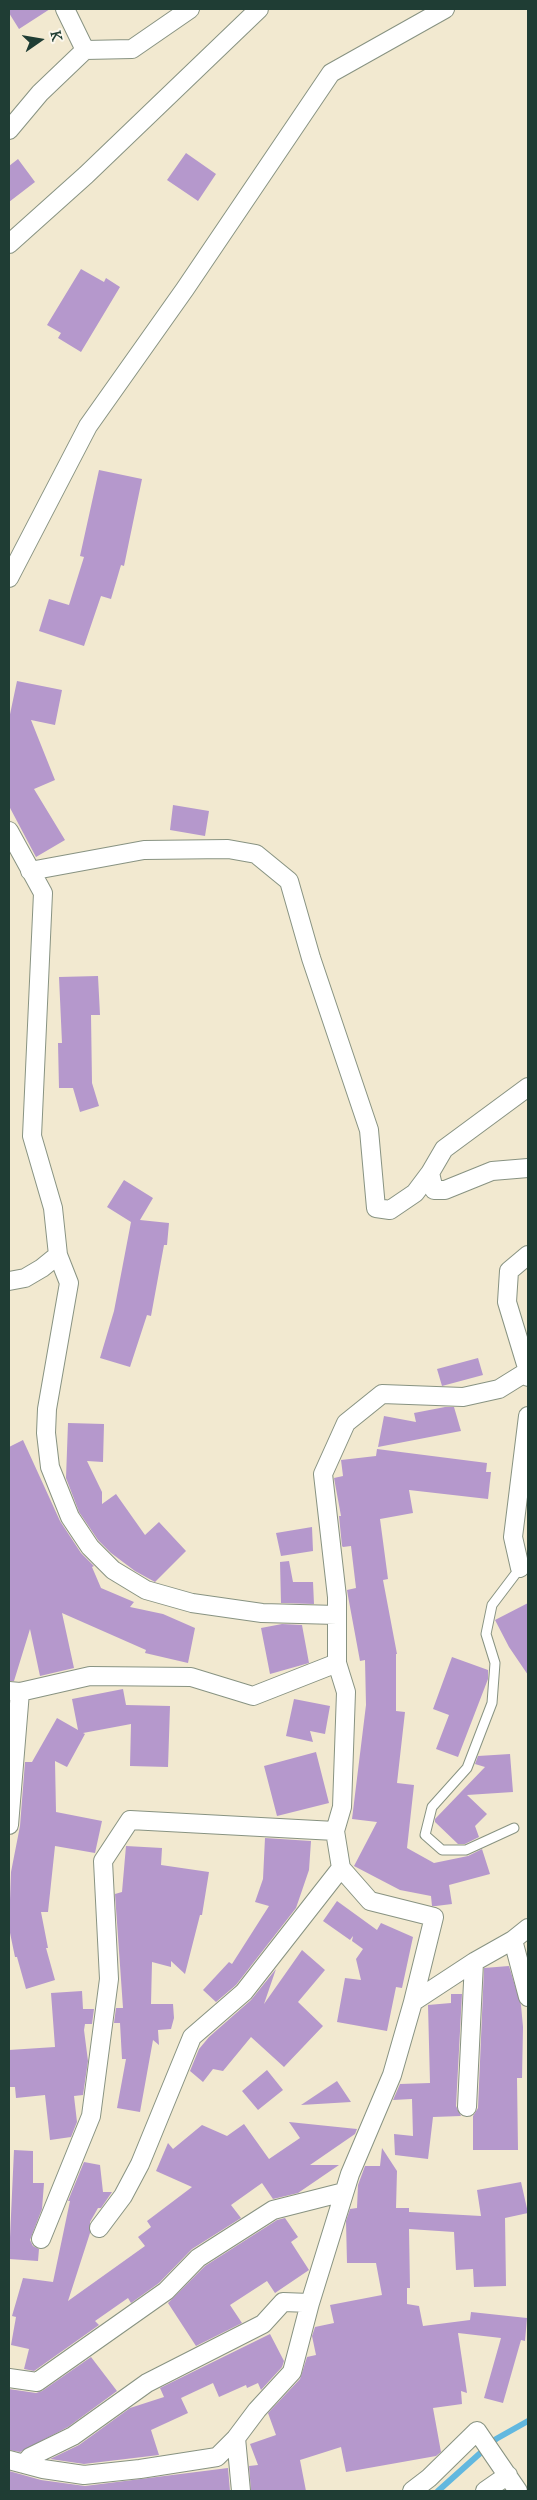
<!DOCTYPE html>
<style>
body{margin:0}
#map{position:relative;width:537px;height:2500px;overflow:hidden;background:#f2e9d0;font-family:"Sorts Mill Goudy",serif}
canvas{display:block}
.frame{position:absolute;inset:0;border:10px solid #1f3d34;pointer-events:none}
.north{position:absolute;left:15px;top:15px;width:50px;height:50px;-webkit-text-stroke:4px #fbf7ec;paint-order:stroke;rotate:77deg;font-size:14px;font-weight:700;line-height:20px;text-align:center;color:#1f3d34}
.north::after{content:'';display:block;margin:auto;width:18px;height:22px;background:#1f3d34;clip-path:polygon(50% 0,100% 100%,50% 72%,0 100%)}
</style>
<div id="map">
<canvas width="537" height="2500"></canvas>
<div class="frame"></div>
<div class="north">K</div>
</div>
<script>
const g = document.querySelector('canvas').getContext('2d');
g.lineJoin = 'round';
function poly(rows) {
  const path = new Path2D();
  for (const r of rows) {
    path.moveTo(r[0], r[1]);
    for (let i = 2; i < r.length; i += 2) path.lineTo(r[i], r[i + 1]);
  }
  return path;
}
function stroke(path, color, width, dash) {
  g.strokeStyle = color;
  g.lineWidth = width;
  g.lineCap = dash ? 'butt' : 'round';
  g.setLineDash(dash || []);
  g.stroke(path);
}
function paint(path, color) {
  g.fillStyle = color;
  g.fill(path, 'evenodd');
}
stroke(poly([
 [438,2491,496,2439,528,2421]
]), '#62b8df', 6);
paint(poly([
 [9,9,50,9,19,29,9,13],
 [186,153,216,174,198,201,167,180],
 [18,159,35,182,9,202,9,166],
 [81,269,104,282,106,278,120,287,81,352,58,338,61,333,47,325],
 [99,470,142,479,124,566,121,565,111,599,101,596,84,646,39,631,49,599,69,605,84,557,80,556],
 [17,681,62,690,55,725,31,720,55,780,34,789,65,840,36,857,9,806,9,719],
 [173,805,209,811,205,836,170,830],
 [98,976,100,1015,91,1015,92,1083,99,1106,80,1112,73,1088,59,1088,58,1043,62,1043,59,977],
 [124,1180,153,1198,140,1220,169,1223,167,1245,164,1245,151,1316,147,1315,130,1367,100,1358,114,1311,131,1222,107,1207],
 [478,1358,483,1375,442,1386,437,1369],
 [445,1407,454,1407,461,1431,378,1447,384,1416,416,1422,414,1413],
 [68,1423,104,1424,103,1462,87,1461,102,1492,102,1504,116,1494,145,1535,159,1522,186,1551,155,1582,135,1571,111,1553,98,1540,79,1512,66,1478],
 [23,1440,60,1521,81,1553,94,1566,92,1567,101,1588,134,1602,130,1607,163,1614,195,1628,188,1663,145,1653,146,1650,62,1613,74,1668,40,1676,30,1629,14,1681,9,1681,9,1447],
 [377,1449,487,1463,486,1472,491,1472,488,1499,409,1490,413,1513,380,1519,388,1579,383,1580,397,1654,396,1654,396,1711,405,1712,397,1783,414,1785,407,1848,434,1863,468,1856,482,1849,490,1874,449,1885,452,1904,436,1906,432,1906,431,1896,400,1890,354,1866,377,1822,352,1819,366,1705,365,1660,360,1661,348,1596,347,1590,356,1588,351,1546,343,1547,342,1546,339,1516,341,1516,334,1478,343,1476,341,1460,376,1456],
 [312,1527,313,1551,281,1556,276,1533],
 [289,1561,293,1582,313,1582,314,1604,281,1603,280,1562],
 [528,1603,528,1675,509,1647,495,1620],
 [282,1624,302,1625,309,1663,270,1674,261,1628],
 [452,1657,488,1670,488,1679,458,1757,436,1749,449,1715,433,1709],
 [123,1689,126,1705,170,1706,168,1767,130,1766,131,1724,83,1733,85,1734,67,1767,55,1761,56,1812,102,1821,95,1853,55,1846,48,1912,41,1912,48,1948,46,1948,55,1980,26,1989,17,1957,15,1957,9,1928,11,1872,20,1826,25,1762,32,1762,57,1718,78,1730,72,1699],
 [294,1699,330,1706,325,1734,310,1731,313,1742,286,1736],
 [316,1752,329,1803,277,1816,264,1766],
 [510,1754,513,1792,467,1795,487,1814,475,1826,479,1837,465,1844,458,1844,435,1822,435,1819,485,1767,475,1764,478,1756],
 [265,1838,311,1841,309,1870,296,1908,236,1985,216,2002,203,1990,229,1962,232,1964,269,1906,255,1902,263,1879],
 [126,1846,162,1848,161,1865,209,1872,202,1915,200,1915,185,1974,171,1961,171,1967,152,1962,151,2004,173,2004,174,2018,171,2029,158,2030,159,2045,153,2040,140,2112,117,2108,126,2059,122,2059,120,2023,114,2023,116,2008,123,2008,115,1894,122,1892],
 [337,1901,377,1930,381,1923,413,1937,402,1988,396,1987,387,2031,337,2022,345,1978,361,1980,356,1959,363,1949,352,1941,353,1936,350,1940,323,1921],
 [302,1950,325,1970,298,2002,323,2026,284,2067,251,2037,223,2071,213,2069,203,2082,190,2071,199,2049,209,2037,251,2000,276,1969,264,2004],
 [509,1966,521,2005,523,2027,522,2078,517,2078,518,2150,473,2150,473,2116,478,2108,484,1968],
 [82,1991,83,2009,94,2009,92,2024,85,2024,84,2030,88,2061,83,2095,74,2096,77,2122,71,2137,50,2140,45,2095,16,2098,15,2087,9,2087,9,2050,55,2047,51,1993],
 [451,1994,462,1994,456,2106,461,2116,433,2117,428,2159,395,2155,394,2134,413,2136,412,2099,393,2100,400,2084,430,2083,428,2005,451,2003],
 [267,2070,283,2090,258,2110,242,2091],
 [337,2081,351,2102,301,2105],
 [289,2122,357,2129,355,2134,310,2165,339,2165,298,2193,273,2199,262,2183,231,2205,241,2218,192,2249,159,2283,131,2303,128,2298,95,2321,99,2325,34,2371,24,2369,29,2349,11,2345,16,2317,12,2316,23,2278,53,2282,70,2201,68,2201,84,2162,100,2165,103,2192,112,2192,101,2208,98,2208,90,2222,90,2233,68,2301,145,2246,138,2237,151,2227,147,2221,192,2187,156,2171,168,2143,173,2149,202,2125,227,2136,244,2124,269,2159,300,2138],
 [382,2148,397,2171,396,2208,409,2208,409,2212,481,2216,477,2190,521,2182,528,2213,505,2218,506,2286,474,2287,473,2269,456,2270,454,2232,409,2229,410,2288,407,2288,407,2304,419,2306,423,2326,470,2320,471,2312,527,2318,525,2341,521,2340,503,2403,484,2398,501,2338,458,2333,467,2393,461,2391,462,2404,433,2408,441,2452,436,2456,346,2472,341,2447,300,2460,306,2491,251,2491,249,2466,258,2465,250,2444,276,2435,268,2413,300,2379,307,2357,316,2355,312,2336,315,2327,334,2323,330,2305,382,2295,376,2263,347,2263,346,2221,350,2209,357,2208,358,2185,365,2166,380,2166],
 [14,2150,33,2151,33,2183,44,2183,42,2209,30,2240,33,2246,39,2249,38,2261,9,2259],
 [285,2218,298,2237,291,2242,309,2270,275,2293,267,2281,230,2305,242,2323,196,2346,168,2303,205,2266,277,2220],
 [270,2334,284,2361,282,2367,261,2390,258,2383,247,2388,246,2385,219,2397,213,2383,181,2398,188,2413,151,2430,159,2455,84,2464,50,2459,79,2445,130,2408,164,2397,160,2388],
 [91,2357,117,2391,68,2427,20,2452,9,2450,9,2389,36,2393,42,2391],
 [228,2468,230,2491,9,2491,9,2471,41,2480,85,2486]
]), '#b598cc');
const service = poly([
 [514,1828,466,1850,442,1850,425,1835,432,1807,467,1768,492,1703,495,1663,486,1634,492,1605,520,1568]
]);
const minor = poly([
 [65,9,85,50],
 [9,130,40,93,85,50,132,49,190,9],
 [9,244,86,175,259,9],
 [9,578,88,426,185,289,331,73,445,9],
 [9,831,43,893,32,1136,53,1208,58,1255,42,1268,25,1278,9,1281],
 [30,871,144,850,228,849,256,854,289,881,311,958,369,1130,376,1208,390,1210,415,1193,430,1173],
 [528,1087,444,1149,430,1173,434,1190,445,1190,492,1171,528,1168],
 [58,1255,69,1283,47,1409,46,1433,50,1467,70,1517,90,1547,113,1570,146,1590,192,1603,262,1613,337,1615],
 [528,1371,507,1302,509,1271,528,1255],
 [520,1568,513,1537,528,1416],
 [9,1691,20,1692,90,1676,191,1677,253,1696,337,1663],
 [9,1825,20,1692],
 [335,1831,341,1868],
 [513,1940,528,1997],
 [467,2107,474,1962],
 [99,2228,123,2196,140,2164,192,2037,244,1992,341,1868,370,1901,434,1917,413,2002],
 [41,2239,91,2116,109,1979,103,1861,130,1820,335,1831,342,1807,346,1692,337,1663,337,1597,323,1474,346,1423,382,1394,463,1397,499,1389,528,1371,528,1377],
 [9,2378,37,2382,166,2291,198,2258,273,2210,344,2192],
 [236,2438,241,2491],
 [9,2460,43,2469,84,2475,140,2469,217,2457,236,2438,257,2410,292,2372,310,2303,350,2174,392,2075,413,2002,474,1962,513,1940,528,1928],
 [24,2464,30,2457,73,2436,147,2383,263,2324,283,2302,310,2303],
 [412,2491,429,2478,477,2431,518,2491],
 [485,2491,508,2475]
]);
stroke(service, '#889382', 11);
stroke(minor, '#889382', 20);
stroke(service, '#fff', 9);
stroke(minor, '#fff', 18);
</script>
